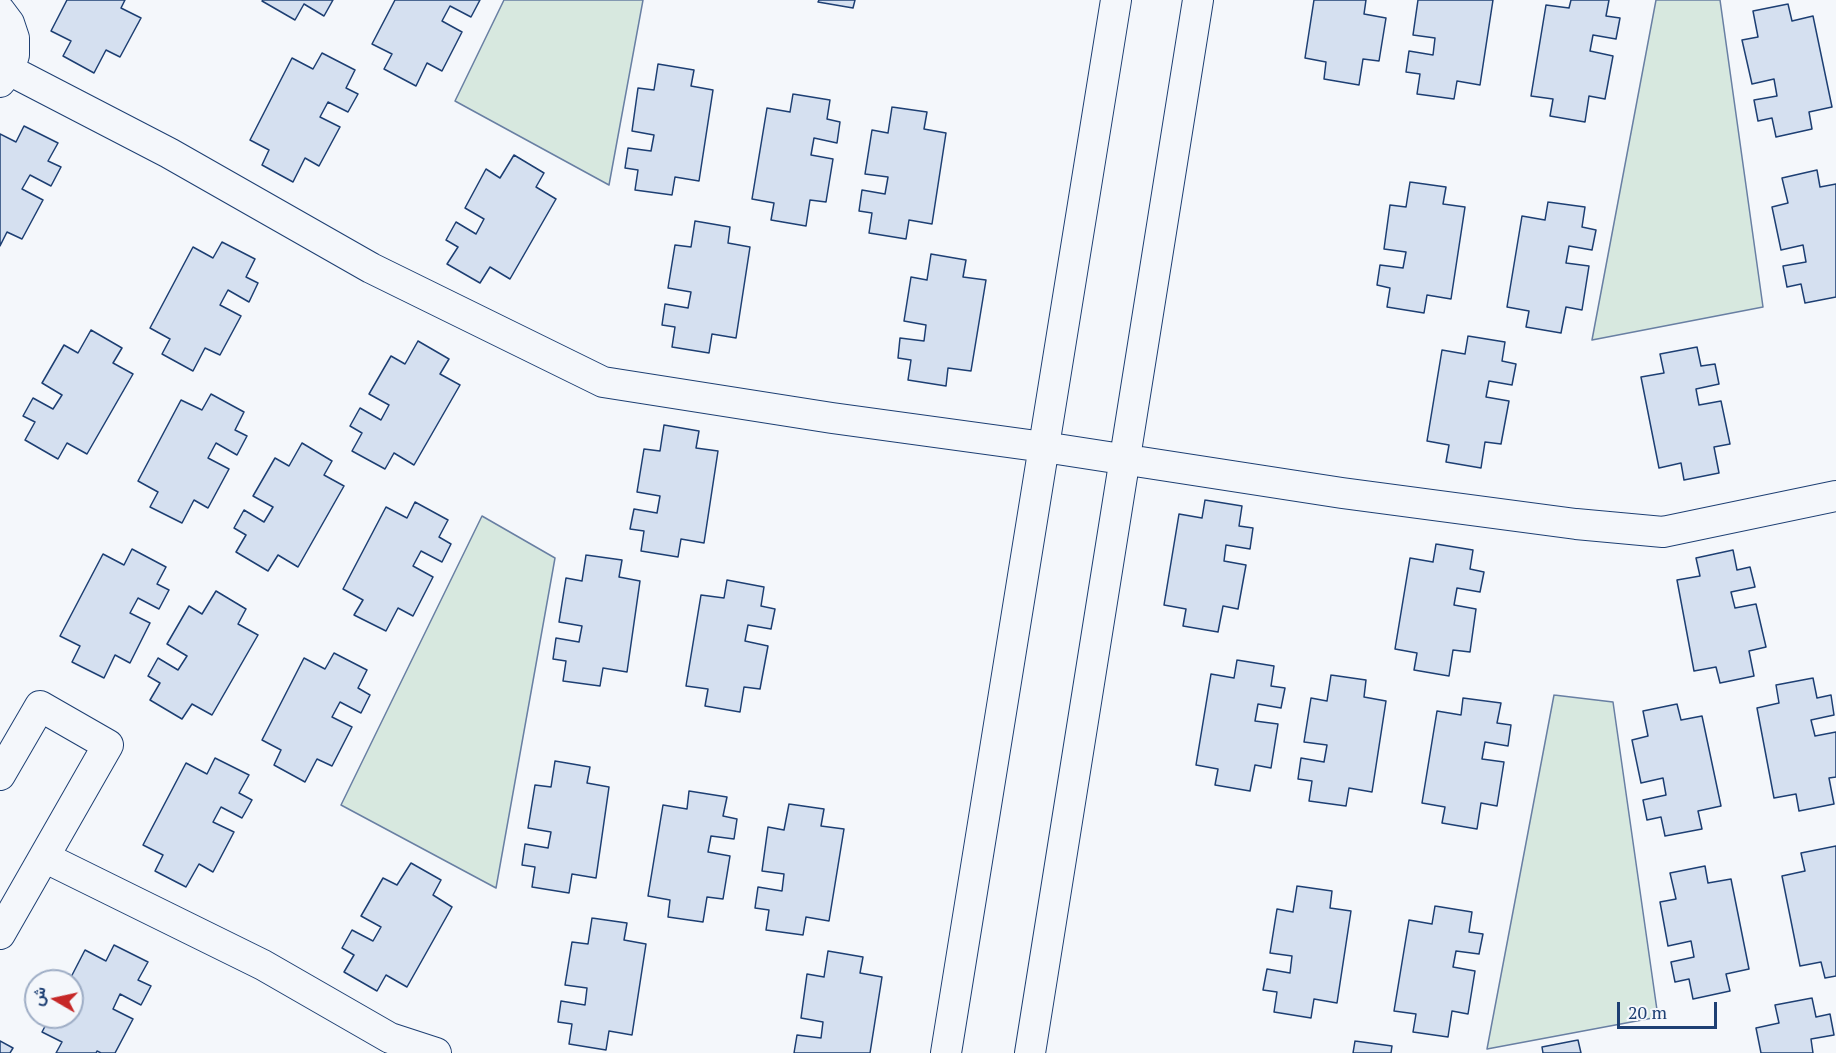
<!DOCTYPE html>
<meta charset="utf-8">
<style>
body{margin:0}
#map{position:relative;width:1836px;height:1053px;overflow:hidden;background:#f4f7fb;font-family:"PT Serif",Vazirmatn,serif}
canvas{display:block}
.north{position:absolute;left:24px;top:969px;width:60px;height:60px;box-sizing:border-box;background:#f4f7fb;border:2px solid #9eadc5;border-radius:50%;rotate:279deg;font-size:16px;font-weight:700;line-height:24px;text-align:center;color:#1d3f73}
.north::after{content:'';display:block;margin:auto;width:21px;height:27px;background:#c62828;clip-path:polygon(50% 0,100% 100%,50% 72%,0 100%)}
.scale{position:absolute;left:1617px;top:1002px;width:100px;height:27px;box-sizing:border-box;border:3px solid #1d3f73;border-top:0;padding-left:8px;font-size:18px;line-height:21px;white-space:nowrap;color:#1d3f73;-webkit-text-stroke:4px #f4f7fb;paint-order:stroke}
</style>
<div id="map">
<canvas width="1836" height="1053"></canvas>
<div class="north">ش</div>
<div class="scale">20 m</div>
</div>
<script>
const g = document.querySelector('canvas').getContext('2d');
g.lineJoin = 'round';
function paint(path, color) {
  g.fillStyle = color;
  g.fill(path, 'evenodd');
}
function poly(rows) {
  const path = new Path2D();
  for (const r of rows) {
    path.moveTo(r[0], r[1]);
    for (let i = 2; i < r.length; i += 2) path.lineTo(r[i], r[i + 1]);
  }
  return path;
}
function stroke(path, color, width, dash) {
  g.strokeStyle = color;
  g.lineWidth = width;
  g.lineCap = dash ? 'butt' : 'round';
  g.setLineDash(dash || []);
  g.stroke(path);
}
const green = poly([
 [504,0,643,0,609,185,455,101,504,0],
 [1656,0,1720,0,1763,307,1592,340,1656,0],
 [482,516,555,558,496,888,341,805,482,516],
 [1554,695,1613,702,1658,1017,1487,1049,1554,695]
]);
paint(green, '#d7e8df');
stroke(green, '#687fa3', 1.5);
const building = poly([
 [67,0,125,0,121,8,141,18,120,57,106,50,94,73,63,56,71,41,51,31,67,0],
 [263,0,333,0,324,16,304,4,295,20,262,1,263,0],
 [395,0,480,0,471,17,450,6,442,21,462,32,442,71,427,63,416,86,384,69,392,54,372,44,395,0],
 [819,0,855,0,853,8,818,2,819,0],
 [1314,0,1366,0,1364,14,1386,18,1379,61,1363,59,1359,85,1324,79,1326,62,1305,58,1314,0],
 [1418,0,1493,0,1480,85,1457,81,1454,99,1417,94,1420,74,1406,72,1409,51,1433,55,1435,38,1413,35,1418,0],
 [1571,0,1609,0,1606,16,1620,18,1616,39,1593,35,1590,51,1613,56,1605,99,1589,96,1585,122,1550,116,1553,99,1531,96,1546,5,1569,8,1571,0],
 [1788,4,1792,21,1813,16,1832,107,1809,112,1812,129,1776,137,1772,118,1758,121,1754,100,1777,96,1774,79,1752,84,1742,40,1758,37,1753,11,1788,4],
 [322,53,355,70,346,88,358,94,348,112,328,102,320,117,340,127,319,166,305,158,293,182,262,165,269,150,250,140,292,58,313,69,322,53],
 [658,64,694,70,691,86,713,90,699,181,675,177,672,195,635,190,638,170,625,168,628,148,651,151,654,135,632,131,638,88,654,90,658,64],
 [793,94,830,100,827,119,840,122,837,143,814,138,811,155,833,159,826,202,810,200,806,226,771,220,774,203,752,199,767,108,790,112,793,94],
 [892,107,927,112,924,129,946,133,932,224,909,220,906,239,869,233,872,213,859,211,862,190,885,194,888,177,865,174,872,130,888,133,892,107],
 [24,126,58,143,48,161,61,167,51,186,30,175,22,189,43,200,22,239,7,232,0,246,0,134,16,142,24,126],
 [514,155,544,173,536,187,556,199,510,279,490,267,480,283,447,264,458,247,446,240,456,222,476,234,484,219,465,208,486,169,500,178,514,155],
 [1817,170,1820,187,1836,184,1836,297,1805,303,1801,284,1787,287,1783,266,1806,262,1803,245,1781,250,1772,207,1788,203,1782,178,1817,170],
 [1410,182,1446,187,1443,204,1465,207,1451,299,1427,295,1424,313,1387,307,1390,288,1377,285,1380,265,1403,268,1406,252,1384,249,1390,205,1406,207,1410,182],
 [1548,202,1585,207,1582,227,1596,230,1592,250,1569,246,1566,263,1589,266,1582,310,1566,307,1561,333,1526,327,1529,311,1507,307,1522,216,1545,220,1548,202],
 [695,221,730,227,728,243,750,247,736,338,712,334,709,353,672,347,675,327,662,325,665,304,688,308,691,292,668,288,675,245,691,247,695,221],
 [222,242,255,259,246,277,258,283,249,302,228,290,220,305,241,316,220,355,205,348,193,371,162,354,170,339,150,328,193,247,213,258,222,242],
 [931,254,966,260,963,277,986,280,971,371,948,368,946,386,908,380,911,360,898,358,900,338,924,341,926,325,904,321,911,277,927,280,931,254],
 [91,330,122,348,113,363,133,374,87,454,67,443,58,459,25,440,35,422,23,416,33,398,53,409,62,395,42,383,64,345,78,353,91,330],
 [1468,336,1505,342,1502,361,1516,364,1512,385,1489,381,1486,397,1509,401,1501,444,1485,442,1481,468,1446,462,1449,445,1427,441,1442,350,1465,354,1468,336],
 [418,341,449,359,440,374,460,385,414,465,394,453,385,469,352,451,362,433,350,426,360,408,381,420,389,405,369,394,391,356,405,364,418,341],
 [1697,347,1701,366,1715,364,1719,384,1696,389,1699,405,1721,401,1730,444,1714,447,1719,473,1684,480,1681,463,1659,468,1641,377,1664,373,1660,354,1697,347],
 [211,394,244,412,235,430,247,436,237,455,216,443,208,458,229,469,208,508,194,500,182,523,150,507,158,492,138,481,181,400,202,410,211,394],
 [664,425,699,431,696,448,718,451,704,543,681,539,678,557,641,551,644,531,630,529,634,509,657,513,660,496,637,492,644,449,660,451,664,425],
 [302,443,332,461,324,475,344,486,298,567,278,555,268,571,236,552,246,535,234,528,244,510,264,522,273,507,253,496,275,458,289,466,302,443],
 [1205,500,1242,506,1239,526,1253,528,1250,549,1226,545,1224,561,1246,565,1238,609,1223,606,1218,632,1183,626,1186,609,1164,605,1179,514,1202,518,1205,500],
 [415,502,448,520,439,537,451,544,442,562,421,551,413,566,433,577,413,616,398,608,386,631,354,615,363,600,343,589,386,507,407,518,415,502],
 [1436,544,1473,550,1470,569,1484,572,1480,592,1457,588,1454,605,1476,609,1470,652,1453,650,1449,676,1414,670,1417,653,1395,649,1410,558,1433,562,1436,544],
 [132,549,166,567,157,584,169,590,159,609,138,598,130,613,150,623,130,663,115,655,104,678,72,662,80,646,60,636,103,554,124,565,132,549],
 [1733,550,1737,570,1750,567,1755,587,1731,592,1735,608,1756,604,1766,647,1749,651,1754,676,1720,683,1716,667,1694,671,1677,580,1700,576,1696,558,1733,550],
 [586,555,622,560,619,577,640,581,627,672,603,668,600,686,563,681,566,661,553,659,556,638,579,642,582,626,559,622,566,578,582,581,586,555],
 [727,580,764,587,761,606,775,609,771,629,748,625,745,641,768,646,760,689,744,687,740,712,705,706,708,689,686,686,701,595,724,598,727,580],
 [216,591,246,609,238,624,258,635,212,715,192,704,182,719,150,700,160,683,148,676,158,658,178,670,187,656,167,644,189,606,202,614,216,591],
 [334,653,367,670,358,688,370,695,361,713,340,702,332,717,352,727,332,766,317,759,305,782,274,765,281,750,262,740,304,658,325,669,334,653],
 [1237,660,1274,666,1271,686,1285,688,1281,708,1258,704,1255,721,1278,724,1271,768,1255,765,1250,791,1215,785,1218,769,1196,765,1211,674,1234,678,1237,660],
 [1331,675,1366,680,1364,697,1386,701,1372,792,1349,788,1346,806,1309,801,1312,781,1298,779,1301,758,1324,762,1327,745,1304,742,1311,698,1327,701,1331,675],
 [1813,678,1817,698,1831,695,1834,715,1811,720,1815,736,1836,732,1836,777,1829,778,1834,804,1799,811,1796,794,1774,798,1757,708,1779,703,1776,685,1813,678],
 [1463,698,1501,703,1497,723,1511,725,1508,746,1485,742,1482,759,1504,762,1497,806,1481,803,1477,829,1442,823,1445,807,1422,803,1437,711,1461,715,1463,698],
 [1677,704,1681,720,1702,716,1721,806,1698,811,1702,829,1665,836,1661,817,1647,820,1643,800,1666,795,1663,778,1641,783,1632,740,1648,736,1643,711,1677,704],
 [215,758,249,775,239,793,252,800,242,818,221,807,213,822,234,832,213,872,199,864,186,887,155,871,163,855,143,845,186,763,207,774,215,758],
 [555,761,590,767,587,783,609,787,596,878,572,874,569,893,532,887,535,867,522,865,525,844,548,848,551,832,528,828,535,785,551,787,555,761],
 [689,791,727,797,723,816,737,819,734,839,711,836,708,852,730,856,723,899,707,897,703,922,668,917,670,900,648,896,663,805,687,809,689,791],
 [789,804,824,809,821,826,844,829,829,921,806,917,803,935,766,930,769,910,755,908,758,887,782,891,784,874,762,871,768,827,784,830,789,804],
 [1836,846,1836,976,1825,978,1821,962,1800,966,1782,876,1805,871,1801,853,1836,846],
 [411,863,441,880,433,895,452,907,407,987,386,975,377,991,344,972,354,955,342,948,352,930,373,941,381,927,361,916,383,878,397,885,411,863],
 [1705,866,1708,883,1731,879,1749,969,1726,974,1730,991,1693,999,1689,979,1675,982,1671,962,1694,957,1691,941,1668,946,1660,902,1676,899,1670,873,1705,866],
 [1297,886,1332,891,1330,908,1351,911,1337,1003,1314,999,1311,1018,1274,1012,1277,992,1263,990,1267,969,1290,973,1292,956,1270,953,1277,909,1293,912,1297,886],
 [1435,906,1472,912,1469,932,1483,934,1479,954,1456,951,1453,967,1475,971,1468,1014,1452,1011,1448,1037,1413,1032,1416,1014,1394,1011,1409,920,1432,924,1435,906],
 [592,918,627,923,624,940,646,944,632,1035,609,1031,606,1050,569,1044,572,1024,558,1022,561,1001,585,1005,587,988,565,985,572,942,588,944,592,918],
 [114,945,148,962,138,980,151,986,141,1005,120,994,113,1009,133,1019,115,1053,101,1053,97,1051,96,1053,56,1053,62,1042,42,1032,50,1017,72,1017,72,981,69,981,85,950,106,961,114,945],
 [828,951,863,957,860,973,882,977,870,1053,794,1053,797,1035,821,1038,823,1022,801,1018,807,974,824,977,828,951],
 [1812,998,1816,1017,1830,1014,1834,1035,1811,1039,1813,1053,1761,1053,1756,1028,1779,1023,1775,1005,1812,998],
 [1578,1040,1581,1053,1543,1053,1542,1047,1578,1040],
 [0,1041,13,1048,10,1053,0,1053,0,1041],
 [1355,1041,1392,1046,1391,1053,1353,1053,1355,1041]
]);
paint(building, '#d5e0f0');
stroke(building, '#1d3f73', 1.5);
const minor = poly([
 [0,11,9,23,14,38,14,55,9,70,0,82],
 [9,70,169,153,371,268,603,382,832,418,1044,447,1342,493,1576,524,1663,532,1836,496],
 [0,775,40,706,108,745,0,934],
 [44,857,263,965,390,1038,436,1053],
 [946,1053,1116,0],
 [1030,1053,1198,0]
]);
stroke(minor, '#1d3f73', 32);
stroke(minor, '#f4f7fb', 30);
</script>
